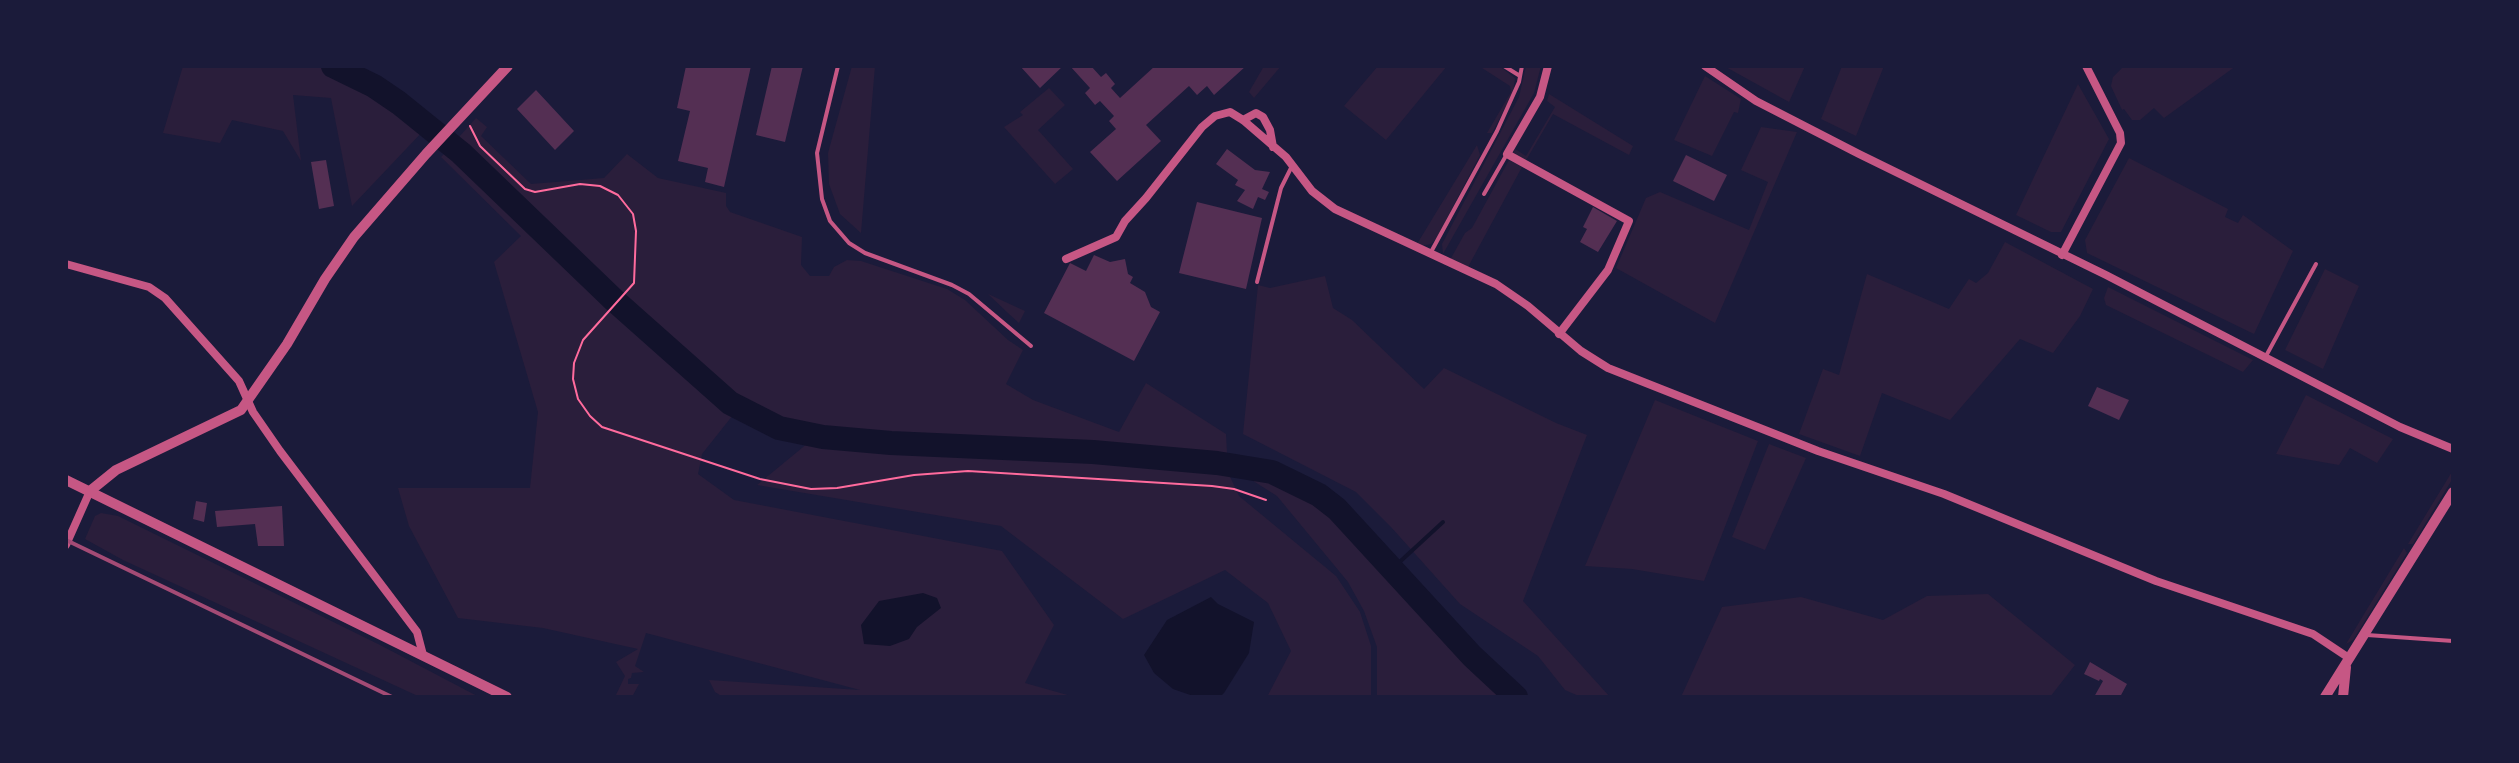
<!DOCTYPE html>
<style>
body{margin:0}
#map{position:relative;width:2519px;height:763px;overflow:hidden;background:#1b1b3a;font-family:"Noto Sans",sans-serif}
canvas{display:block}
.frame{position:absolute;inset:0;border:68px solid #1b1b3a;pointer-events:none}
</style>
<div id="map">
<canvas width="2519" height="763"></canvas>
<div class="frame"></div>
</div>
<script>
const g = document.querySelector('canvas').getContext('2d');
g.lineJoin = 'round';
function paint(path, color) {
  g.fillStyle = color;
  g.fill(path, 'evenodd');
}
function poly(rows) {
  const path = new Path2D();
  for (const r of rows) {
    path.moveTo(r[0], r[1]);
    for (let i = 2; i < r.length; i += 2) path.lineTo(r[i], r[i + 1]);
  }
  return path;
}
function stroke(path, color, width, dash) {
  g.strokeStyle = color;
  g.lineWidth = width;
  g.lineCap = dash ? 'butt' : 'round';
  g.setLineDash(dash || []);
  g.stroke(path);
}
paint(poly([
 [183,66,322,66,389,101,425,129,352,206,331,98,293,95,301,161,283,131,232,120,220,143,163,133],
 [852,66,875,66,861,233,840,214,829,184,828,153],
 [1264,66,1281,66,1254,98,1249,92],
 [1378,66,1447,66,1386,140,1344,106],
 [1479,66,1499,66,1515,78,1513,93,1492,133,1487,133,1511,92,1510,86],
 [1526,66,1541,66,1534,93,1443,254,1442,244,1519,97],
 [1724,66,1805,66,1789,102],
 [1842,66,1884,66,1856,136,1821,119],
 [2122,66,2236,66,2164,118,2154,108,2140,120,2132,120,2124,109,2122,110,2111,86,2113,77,2122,68],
 [1705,76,1741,99,1738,113,1734,112,1712,156,1674,140],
 [2078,84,2109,139,2061,232,2051,232,2016,215],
 [1049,88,1065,105,1038,130,1073,169,1055,184,1004,127,1023,115,1020,112],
 [1549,94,1633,146,1629,155,1553,114,1525,162,1512,155,1515,149,1526,156,1555,107,1547,101],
 [476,118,487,127,481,136,531,184,604,178,627,154,658,178,726,193,726,206,730,212,802,237,801,265,810,276,829,276,834,267,847,260,861,261,947,289,965,300,1008,340,1023,350,1006,384,1033,400,1119,432,1146,383,1226,434,1227,453,835,430,784,423,732,396,476,157,459,137],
 [1761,127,1797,132,1715,323,1616,268,1646,198,1660,192,1749,230,1768,182,1741,170],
 [1477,145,1480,155,1436,239,1431,244,1421,246,1417,244],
 [448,150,483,179,704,395,733,415,702,454,698,474,734,500,1002,551,1054,625,1025,683,1071,696,723,697,715,692,709,680,860,690,646,633,635,666,644,672,632,673,631,678,628,679,628,684,639,684,632,697,615,697,625,676,616,662,638,649,543,628,458,618,409,526,398,488,530,488,538,412,494,262,521,236,441,157],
 [2129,158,2228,209,2225,217,2238,223,2243,215,2293,251,2254,334,2087,253,2085,240],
 [1509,160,1522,167,1468,267,1450,260,1465,233,1472,228],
 [2005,242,2093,289,2080,316,2053,353,2020,339,1950,420,1882,393,1860,456,1799,434,1823,369,1839,375,1867,274,1949,309,1969,279,1976,283,1988,273],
 [2325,269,2359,286,2323,369,2285,350],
 [1325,276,1333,308,1352,320,1424,389,1444,368,1556,423,1587,435,1523,601,1610,697,1581,697,1565,690,1538,656,1460,604,1391,527,1356,492,1243,434,1258,285,1270,288],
 [2108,287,2253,360,2243,372,2106,305,2104,298],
 [988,294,1025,311,1019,323,1009,314],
 [2306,395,2393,439,2377,463,2350,448,2339,465,2276,454],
 [1655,400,1758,441,1704,581,1632,569,1585,566],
 [808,443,866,449,1226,468,1239,496,1336,576,1360,612,1371,646,1371,697,1267,697,1291,651,1268,603,1225,570,1123,619,1001,526,757,485],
 [1769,444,1806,458,1765,550,1732,537],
 [2453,470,2453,478,2413,544,2408,544],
 [1263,476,1313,496,1354,533,1451,643,1511,697,1377,697,1377,647,1364,611,1348,582,1277,496,1247,477],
 [101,513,118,516,380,645,479,697,420,697,123,560,85,539,95,516],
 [2404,548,2407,553,2353,640,2346,644],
 [1988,594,2075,665,2050,697,1681,697,1722,607,1801,597,1883,620,1927,596]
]), '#2a1e3b');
paint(poly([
 [923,593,937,598,941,608,917,627,909,639,890,646,864,644,861,625,879,601],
 [1211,597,1218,604,1254,622,1249,653,1224,693,1220,697,1196,697,1173,689,1154,673,1144,655,1167,620]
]), '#12122b');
stroke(poly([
 [1392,569,1443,522]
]), '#12122b', 4);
stroke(poly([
 [333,66,374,86,399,103,461,153,614,300,730,403,779,428,823,437,891,443,1093,452,1217,463,1272,472,1319,495,1337,509,1472,656,1516,697]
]), '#12122b', 24);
paint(poly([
 [686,66,751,66,724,187,705,182,708,168,678,161,690,111,677,108],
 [772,66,803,66,785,142,756,135],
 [1020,66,1063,66,1040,88],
 [1070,66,1091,66,1101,77,1106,73,1115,84,1111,88,1120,98,1155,66,1246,66,1214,95,1207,86,1197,95,1189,86,1146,125,1161,141,1117,181,1090,152,1116,129,1109,121,1114,116,1100,101,1095,105,1085,93,1090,88],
 [536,90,574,131,555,150,517,109],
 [1227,149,1255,170,1270,172,1262,189,1269,192,1265,200,1258,197,1253,209,1237,201,1245,190,1235,185,1238,180,1216,164],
 [1686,155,1727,175,1714,201,1673,181],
 [326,160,334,206,319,209,311,162],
 [1197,202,1262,218,1246,289,1179,273],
 [1593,207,1617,221,1598,252,1580,242,1587,229,1583,227],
 [1094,255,1110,262,1125,259,1128,274,1133,277,1130,283,1145,292,1151,307,1160,312,1134,361,1044,313,1070,263,1086,271],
 [2097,387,2129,400,2119,420,2088,406],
 [196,501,207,503,204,522,193,519],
 [282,506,284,546,258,546,255,524,217,527,215,511],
 [2090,662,2127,684,2120,697,2094,697,2103,681,2100,679,2099,681,2084,674]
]), '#542f53');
stroke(poly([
 [470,126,480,146,525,189,535,192,580,184,600,186,618,195,633,214,636,231,634,283,583,340,574,363,573,379,578,399,590,416,602,427,760,479,811,489,837,488,914,475,968,471,1212,486,1234,489,1266,500]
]), '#ff6b9d', 2);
stroke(poly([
 [838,66,817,153,822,199,830,221,849,243,865,253,952,285,969,294,1031,346],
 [1504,66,1520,76],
 [1484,194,1507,154],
 [1431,252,1497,131,1519,82,1522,66],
 [1257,282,1281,188,1292,166],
 [2266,356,2316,264],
 [2367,635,2453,641]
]), '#c65784', 4);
stroke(poly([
 [1548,66,1540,97,1507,154,1629,221,1608,270,1559,334],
 [1705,66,1756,101,1859,154,2106,275,2400,427,2453,449],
 [1243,120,1256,113,1263,117,1270,130,1273,147],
 [2062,255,2121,143,2120,133,2086,66],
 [1066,259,1116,237,1125,221,1146,198,1202,127,1215,116,1230,112,1243,120,1286,157,1312,191,1335,209,1496,284,1528,306,1581,351,1608,368,1818,451,1944,494,2156,581,2313,634,2349,658],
 [66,264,149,287,165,298,239,381,253,412,280,451,417,632,423,655],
 [66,545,90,491]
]), '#c65784', 8);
stroke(poly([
 [66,480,507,697],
 [90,491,116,470,241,410,287,344,325,279,354,237,426,154,508,66],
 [2325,697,2453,492],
 [2343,697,2346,667]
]), '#c65784', 10);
stroke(poly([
 [66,540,392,697]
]), '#a44b75', 4);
</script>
